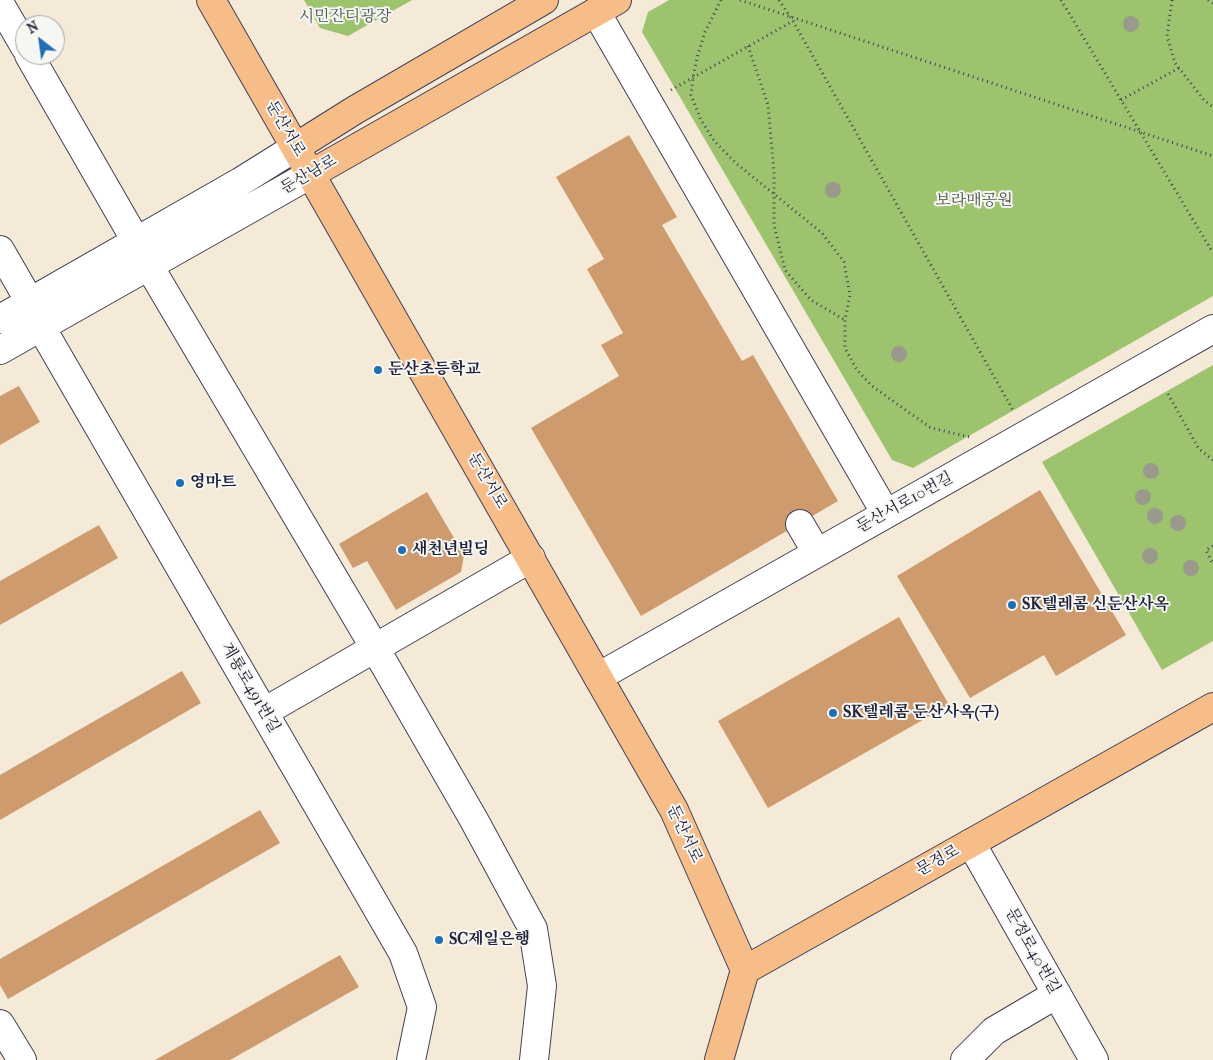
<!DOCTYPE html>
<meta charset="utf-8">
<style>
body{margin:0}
#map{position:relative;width:1213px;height:1060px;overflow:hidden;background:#f5e9d8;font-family:"IM FELL French Canon",serif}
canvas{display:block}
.north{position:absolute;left:15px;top:15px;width:50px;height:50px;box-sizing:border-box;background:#f6f6f2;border:1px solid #a1a1a9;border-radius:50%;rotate:330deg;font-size:14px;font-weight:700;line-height:20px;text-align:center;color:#22223b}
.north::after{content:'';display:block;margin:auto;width:18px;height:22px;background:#1f6fb2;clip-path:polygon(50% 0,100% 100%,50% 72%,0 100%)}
</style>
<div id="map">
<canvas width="1213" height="1060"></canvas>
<div class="north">N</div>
</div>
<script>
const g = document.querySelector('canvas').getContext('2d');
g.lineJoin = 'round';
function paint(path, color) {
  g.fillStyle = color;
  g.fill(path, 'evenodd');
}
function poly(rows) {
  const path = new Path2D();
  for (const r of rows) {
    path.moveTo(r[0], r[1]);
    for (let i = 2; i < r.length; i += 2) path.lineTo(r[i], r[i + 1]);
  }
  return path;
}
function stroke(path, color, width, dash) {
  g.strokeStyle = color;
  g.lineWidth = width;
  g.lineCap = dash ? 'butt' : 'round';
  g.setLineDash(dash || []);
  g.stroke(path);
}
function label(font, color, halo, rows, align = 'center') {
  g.font = font + ' "IM FELL French Canon","Noto Serif KR",serif';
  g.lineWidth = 4;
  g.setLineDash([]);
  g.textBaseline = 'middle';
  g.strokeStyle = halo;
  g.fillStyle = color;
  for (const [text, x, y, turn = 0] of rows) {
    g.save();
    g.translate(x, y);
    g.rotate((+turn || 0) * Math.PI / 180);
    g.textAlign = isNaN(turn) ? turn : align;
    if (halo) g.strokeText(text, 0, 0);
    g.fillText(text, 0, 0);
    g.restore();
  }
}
paint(poly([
 [304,0,412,0,348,36,320,28],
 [669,0,1213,0,1213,296,913,468,892,460,642,32,648,12],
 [1213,365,1213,641,1162,670,1042,462]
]), '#9dc36e');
paint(poly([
 [629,135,677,217,662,225,742,361,753,355,838,501,641,616,531,428,619,376,601,345,623,333,587,269,604,259,556,177],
 [19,386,40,422,0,445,0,396],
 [1040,490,1126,635,1056,676,1044,655,970,698,897,576],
 [427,492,464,555,461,572,396,610,367,561,353,568,339,544],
 [99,525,118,558,0,625,0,581],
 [899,617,949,705,768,808,718,721],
 [182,671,201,703,0,820,0,775],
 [260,810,280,843,8,999,0,985,0,959],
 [340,955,359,987,230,1060,155,1060]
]), '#cd9b6d');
const minor = poly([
 [0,4,25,47],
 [596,12,886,514],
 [29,55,136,241],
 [0,250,30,302],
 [149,266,375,648,474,820,533,929,542,986,534,1060],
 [0,319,240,182,296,147],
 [41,327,403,953,422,1007,411,1060],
 [0,350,311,174],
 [800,524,817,553],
 [598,677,1213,329],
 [264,712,531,558],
 [971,843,1094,1060],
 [0,1024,22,1060],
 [965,1060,994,1031,1057,994]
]);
const major = poly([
 [211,0,674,810,745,970],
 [296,147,355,110,544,0],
 [311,174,617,0],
 [719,1060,745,970,1213,707]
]);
stroke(minor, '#424053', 30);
stroke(major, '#424053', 30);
stroke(poly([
 [721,0,705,32,698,54,693,77,691,95,701,120,715,142,737,164,822,233,844,262,850,295,845,320,845,348,857,370,872,386,931,428,970,437],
 [740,0,1213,156],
 [779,0,793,21,1014,412],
 [1061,0,1213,253],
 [1172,0,1167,36,1175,63,1204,100,1213,107],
 [1208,0,1213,3],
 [748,46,768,105,774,172,774,225,785,270,811,300,845,320],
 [671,90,793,21],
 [1121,100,1179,68],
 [1168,394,1199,449,1213,460],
 [1213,546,1206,550,1213,564]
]), '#424053', 3, [1, 4]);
stroke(minor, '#fff', 28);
stroke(major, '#f7bd88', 28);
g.fillStyle = '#999a8c';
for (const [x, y] of [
 [1131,24],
 [833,190],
 [899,354],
 [1151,471],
 [1143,497],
 [1155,516],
 [1178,523],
 [1150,556],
 [1191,568]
]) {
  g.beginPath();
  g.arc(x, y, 8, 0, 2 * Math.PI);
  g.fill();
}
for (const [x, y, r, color] of [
 [378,370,5,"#1f6fb2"],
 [180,483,5,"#1f6fb2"],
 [402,550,5,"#1f6fb2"],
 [1012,605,5,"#1f6fb2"],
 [833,713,5,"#1f6fb2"],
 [439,940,5,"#1f6fb2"]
]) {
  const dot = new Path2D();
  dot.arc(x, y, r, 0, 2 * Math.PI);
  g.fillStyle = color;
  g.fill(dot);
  stroke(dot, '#f6f6f2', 2);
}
label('16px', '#4d5a4d', '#f6f6f2', [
 ["시민잔디광장",345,17],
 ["보라매공원",974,201]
]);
label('16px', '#22223b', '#f6f6f2', [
 ["둔산서로",285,129,60],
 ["둔산남로",309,175,-30],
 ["둔산서로",487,481,60],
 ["둔산서로10번길",905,503,-29],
 ["계룡로491번길",250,688,60],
 ["둔산서로",684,834,65],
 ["문정로",938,861,-29],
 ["문정로40번길",1032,951,61]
]);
label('bold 16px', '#22223b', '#f6f6f2', [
 ["둔산초등학교",388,370],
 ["영마트",190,483],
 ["새천년빌딩",412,550],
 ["SK텔레콤 신둔산사옥",1022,605],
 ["SK텔레콤 둔산사옥(구)",843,713],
 ["SC제일은행",449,940]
], 'left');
</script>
